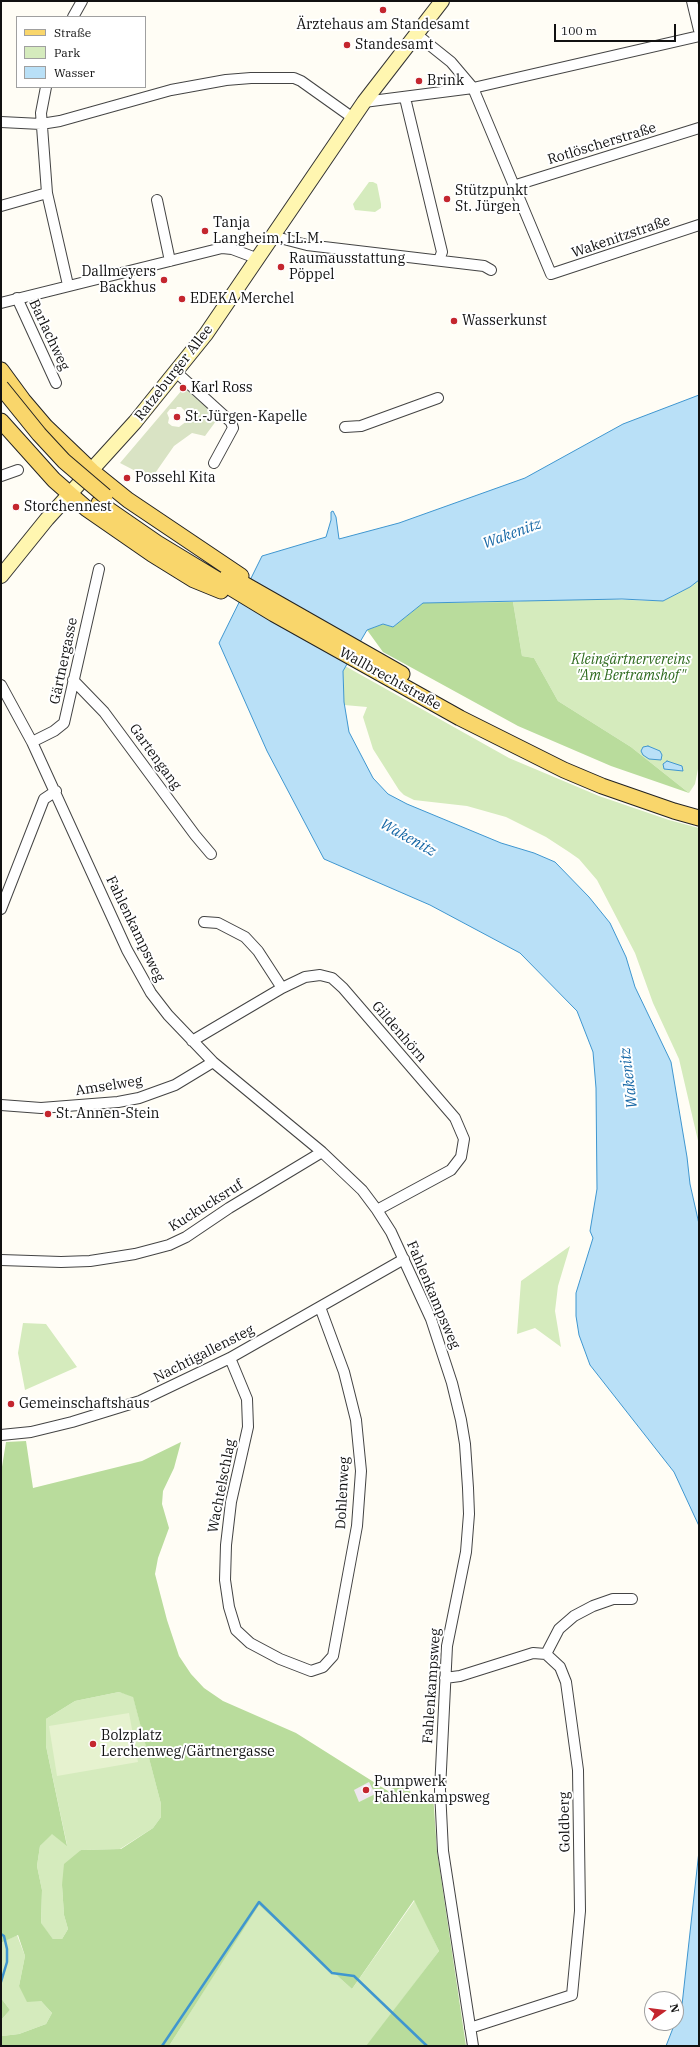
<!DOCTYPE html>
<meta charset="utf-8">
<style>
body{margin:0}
#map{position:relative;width:700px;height:2047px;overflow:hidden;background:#fffdf5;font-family:"IBM Plex Serif",serif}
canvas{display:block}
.frame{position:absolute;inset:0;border:2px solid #111;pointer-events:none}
.legend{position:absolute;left:16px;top:16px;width:130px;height:72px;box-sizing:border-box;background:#fff;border:1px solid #a0a0a0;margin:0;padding:5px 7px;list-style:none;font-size:12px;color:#111}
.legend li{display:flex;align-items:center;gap:8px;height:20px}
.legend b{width:20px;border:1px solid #a0a0a0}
.north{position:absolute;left:644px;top:1991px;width:40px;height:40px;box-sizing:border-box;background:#fff;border:1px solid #a0a0a0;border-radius:50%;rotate:76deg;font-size:11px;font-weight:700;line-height:16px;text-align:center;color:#111}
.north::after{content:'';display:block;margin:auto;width:14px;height:18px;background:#c4262e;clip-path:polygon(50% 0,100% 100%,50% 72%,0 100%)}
.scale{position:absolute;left:554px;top:24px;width:122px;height:18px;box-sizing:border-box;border:2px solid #111;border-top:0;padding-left:5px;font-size:12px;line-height:14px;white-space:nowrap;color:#111;-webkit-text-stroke:3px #fff;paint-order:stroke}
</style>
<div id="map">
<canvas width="700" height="2047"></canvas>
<div class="frame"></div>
<ul class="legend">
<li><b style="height:5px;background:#f9d66b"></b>Straße</li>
<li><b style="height:11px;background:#d5ebbd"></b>Park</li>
<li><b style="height:11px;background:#b9e0f7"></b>Wasser</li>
</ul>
<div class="north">N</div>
<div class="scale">100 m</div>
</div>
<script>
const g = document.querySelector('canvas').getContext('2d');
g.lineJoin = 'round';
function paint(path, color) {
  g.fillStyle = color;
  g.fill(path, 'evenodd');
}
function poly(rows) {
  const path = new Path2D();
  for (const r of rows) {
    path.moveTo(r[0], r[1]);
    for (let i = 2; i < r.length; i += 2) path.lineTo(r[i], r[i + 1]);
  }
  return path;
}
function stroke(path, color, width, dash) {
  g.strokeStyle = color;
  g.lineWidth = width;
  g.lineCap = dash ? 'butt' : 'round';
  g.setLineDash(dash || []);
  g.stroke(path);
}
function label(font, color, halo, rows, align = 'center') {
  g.font = font + ' "IBM Plex Serif",serif';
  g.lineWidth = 4;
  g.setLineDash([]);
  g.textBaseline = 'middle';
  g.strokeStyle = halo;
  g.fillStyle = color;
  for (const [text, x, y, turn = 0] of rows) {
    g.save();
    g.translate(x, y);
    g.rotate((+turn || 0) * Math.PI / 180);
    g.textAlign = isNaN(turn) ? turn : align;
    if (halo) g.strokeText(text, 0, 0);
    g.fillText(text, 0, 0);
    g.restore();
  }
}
paint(poly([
 [369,1782,375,1794,359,1802,353,1790]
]), '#eee6ef');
paint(poly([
 [369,182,373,182,377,184,381,204,381,208,375,212,355,210,353,204],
 [699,580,699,764,695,784,689,793,631,747,558,701,534,658,522,656,513,602,559,598,663,601,690,587],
 [345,666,509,758,599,796,669,820,699,828,699,1145,679,1059,653,1003,635,953,597,880,579,859,569,852,546,837,506,817,467,806,414,800,404,795,399,790,373,749,363,717,367,707,344,705,343,671],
 [570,1246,558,1286,555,1311,561,1347,535,1328,517,1334,521,1281],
 [23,1323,46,1324,77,1367,25,1390,18,1353],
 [119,1692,133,1696,161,1804,161,1817,153,1828,120,1849,81,1850,62,1885,64,1915,68,1929,62,1939,53,1939,41,1924,42,1890,37,1866,40,1846,52,1833,67,1845,46,1746,46,1719,75,1701],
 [415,1900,439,1951,367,2046,169,2046,259,1904,352,1989],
 [17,1935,25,1956,19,1986,41,2001,52,2013,46,2024,19,2034,2,2036,1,2020,10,2010,1,1998,1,1943]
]), '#d5ebbd');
paint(poly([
 [513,602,522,656,534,658,558,701,631,747,689,793,611,766,518,726,383,652,367,630,383,624,393,627,423,603],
 [26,1441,33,1488,142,1461,181,1442,174,1468,163,1491,162,1504,169,1528,158,1558,155,1574,167,1620,179,1656,191,1674,204,1688,223,1701,296,1733,388,1791,407,1777,412,1799,433,1794,437,1851,466,2046,366,2046,439,1951,414,1900,352,1989,259,1905,169,2046,1,2046,1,2035,2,2036,19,2034,46,2024,52,2013,41,2001,27,2002,19,1986,25,1956,18,1935,1,1943,1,1473,6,1442],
 [119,1692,133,1697,161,1804,161,1817,153,1828,121,1849,81,1850,64,1864,62,1885,64,1915,68,1929,62,1939,53,1939,41,1923,42,1890,37,1866,40,1846,52,1834,67,1846,46,1746,46,1719,75,1701],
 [369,1782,375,1794,359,1802,354,1790],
 [1,1998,10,2010,1,2020]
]), '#b9dc9c');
paint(poly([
 [182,390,184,392,186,390,219,417,205,436,192,433,174,446,151,479,120,463],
 [177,407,181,407,184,410,187,421,179,427,172,426,168,423,169,418,167,413,170,409,176,409]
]), '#d9e3c4');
paint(poly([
 [129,1713,138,1762,57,1776,49,1726]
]), '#e6f2cf');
const water = poly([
 [699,395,699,580,690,587,663,601,622,599,423,603,393,627,383,624,367,630,343,671,344,702,349,732,373,778,388,794,407,804,501,843,534,853,555,862,589,897,610,923,626,957,635,987,671,1062,687,1157,690,1184,699,1224,699,1526,674,1472,590,1365,579,1335,576,1316,576,1293,593,1238,590,1231,597,1189,596,1088,593,1052,577,1011,520,953,430,905,324,859,267,751,219,643,262,556,326,537,331,520,331,512,333,511,336,517,339,539,399,523,525,478,623,424,699,395],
 [648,746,660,751,662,755,661,760,649,759,643,755,641,751,643,747,648,746],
 [667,761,682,766,683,771,664,769,663,764,667,761],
 [699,1851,699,2046,666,2046,682,2005,699,1851]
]);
paint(water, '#b9e0f7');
stroke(water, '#3f96cf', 1);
stroke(poly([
 [1,1934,4,1936,7,1949,7,1962,1,1982],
 [162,2046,259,1902,332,1973,354,1976,427,2046]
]), '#3f96cf', 2.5);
const street = poly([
 [692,1,699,30],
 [73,17,82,1],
 [416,34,451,62,473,88,551,274,699,225],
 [46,87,41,113,47,193,68,285],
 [405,98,442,252,439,260],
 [364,102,473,88,699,36],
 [1,122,41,124,60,121,171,90,226,80,251,78,294,78,301,81,353,118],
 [513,186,699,128],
 [157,200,170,261],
 [1,206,47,193],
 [272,236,307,245,484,266,491,270],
 [17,298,56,383],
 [1,303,222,248,232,249,256,258],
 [176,372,231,422,233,428,214,463],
 [345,427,361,426,438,398],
 [1,476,18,470],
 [73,680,104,712,195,835,211,854],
 [1,685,32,742,127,950,151,993,168,1015,213,1062,322,1152,362,1190,377,1210,391,1232,431,1319,452,1383,461,1420,465,1444,468,1488,469,1514,466,1552,447,1646,440,1790,443,1851,473,2046],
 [32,742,54,731,64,723,99,569],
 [1,909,44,799,56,791],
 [204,922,218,923,245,937,258,951,282,988],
 [192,1041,282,988,305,977,320,975,332,978,343,988,455,1118,464,1139,461,1157,451,1170,377,1210],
 [1,1105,41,1108,118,1102,139,1098,175,1085,213,1062],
 [1,1260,61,1262,90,1261,135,1254,169,1245,186,1237,229,1208,322,1152],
 [230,1358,247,1399,248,1427,231,1502,226,1545,225,1580,229,1607,236,1630,250,1643,280,1659,311,1671,323,1667,333,1656,357,1526,361,1471,356,1420,344,1372,320,1307],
 [1,1435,31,1432,72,1422,140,1401,230,1358,404,1259],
 [546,1654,559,1629,574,1616,593,1606,613,1599,632,1599],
 [445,1678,460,1676,533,1653,546,1654,560,1667,566,1682,578,1770,580,1911,572,1995,470,2028]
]);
const secondary = poly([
 [1,576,47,519,135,422,206,334,364,102,442,1]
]);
const primary = poly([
 [1,370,23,400,46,427,92,471,128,500,241,576],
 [1,421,54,480,87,509,152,554,194,580,221,591],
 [99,503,157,543,274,614,460,718,564,770,602,786,674,811,699,818],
 [228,575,402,674]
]);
stroke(street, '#444', 12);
stroke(secondary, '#333', 16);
stroke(primary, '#222', 17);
stroke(street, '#fff', 10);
stroke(secondary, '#fff6b0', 14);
stroke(primary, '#f9d66b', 15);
const primaryBridge = poly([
 [1,387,39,434,64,461,105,496]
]);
stroke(primaryBridge, '#222', 17, []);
stroke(primaryBridge, '#f9d66b', 15);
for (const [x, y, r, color] of [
 [383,10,4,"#c4262e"],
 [347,45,4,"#c4262e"],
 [419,81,4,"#c4262e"],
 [447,199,4,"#c4262e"],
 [205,231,4,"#c4262e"],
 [281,267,4,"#c4262e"],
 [164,280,4,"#c4262e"],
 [182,299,4,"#c4262e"],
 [454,321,4,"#c4262e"],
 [183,388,4,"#c4262e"],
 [177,417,4,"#c4262e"],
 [127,478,4,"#c4262e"],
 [16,507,4,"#c4262e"],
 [48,1114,4,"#c4262e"],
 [11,1404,4,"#c4262e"],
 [93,1744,4,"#c4262e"],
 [366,1790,4,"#c4262e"]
]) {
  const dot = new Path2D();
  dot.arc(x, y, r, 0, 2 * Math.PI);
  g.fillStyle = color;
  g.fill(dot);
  stroke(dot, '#fff', 1.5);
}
label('14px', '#111', '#fff', [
 ["Ärztehaus am Standesamt",383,25,"center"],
 ["Standesamt",355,45],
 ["Brink",427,81],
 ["Stützpunkt",455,191],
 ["St. Jürgen",455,207],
 ["Tanja",213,223],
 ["Langheim, LL.M.",213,239],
 ["Raumausstattung",289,259],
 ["Pöppel",289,275],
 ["Dallmeyers",156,272,"right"],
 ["Backhus",156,288,"right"],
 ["EDEKA Merchel",190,299],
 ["Wasserkunst",462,321],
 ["Karl Ross",191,388],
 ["St.-Jürgen-Kapelle",185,417],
 ["Possehl Kita",135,478],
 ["Storchennest",24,507],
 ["St. Annen-Stein",56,1114],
 ["Gemeinschaftshaus",19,1404],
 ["Bolzplatz",101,1736],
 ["Lerchenweg/Gärtnergasse",101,1752],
 ["Pumpwerk",374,1782],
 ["Fahlenkampsweg",374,1798]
], 'left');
label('14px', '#111', '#fff', [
 ["Rotlöscherstraße",602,144,-17],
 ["Wakenitzstraße",621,237,-19],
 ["Barlachweg",49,335,65],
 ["Ratzeburger Allee",174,373,-52],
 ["Gärtnergasse",64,661,-78],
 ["Wallbrechtstraße",390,679,29],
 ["Gartengang",155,757,54],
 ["Fahlenkampsweg",135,929,64],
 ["Gildenhörn",399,1032,49],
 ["Amselweg",109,1086,-9],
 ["Kuckucksruf",206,1206,-32],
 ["Fahlenkampsweg",433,1295,67],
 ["Nachtigallensteg",204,1354,-27],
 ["Wachtelschlag",222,1486,-79],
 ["Dohlenweg",343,1493,-87],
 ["Fahlenkampsweg",432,1686,-86],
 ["Goldberg",565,1822,-91]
]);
label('italic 14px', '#2f6b1f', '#fff', [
 ["Kleingärtnervereins",631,660],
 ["\"Am Bertramshof\"",631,676]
]);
label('italic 15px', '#1768a6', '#fff', [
 ["Wakenitz",512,534,-20],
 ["Wakenitz",408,838,29],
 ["Wakenitz",629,1078,-97]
]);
</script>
